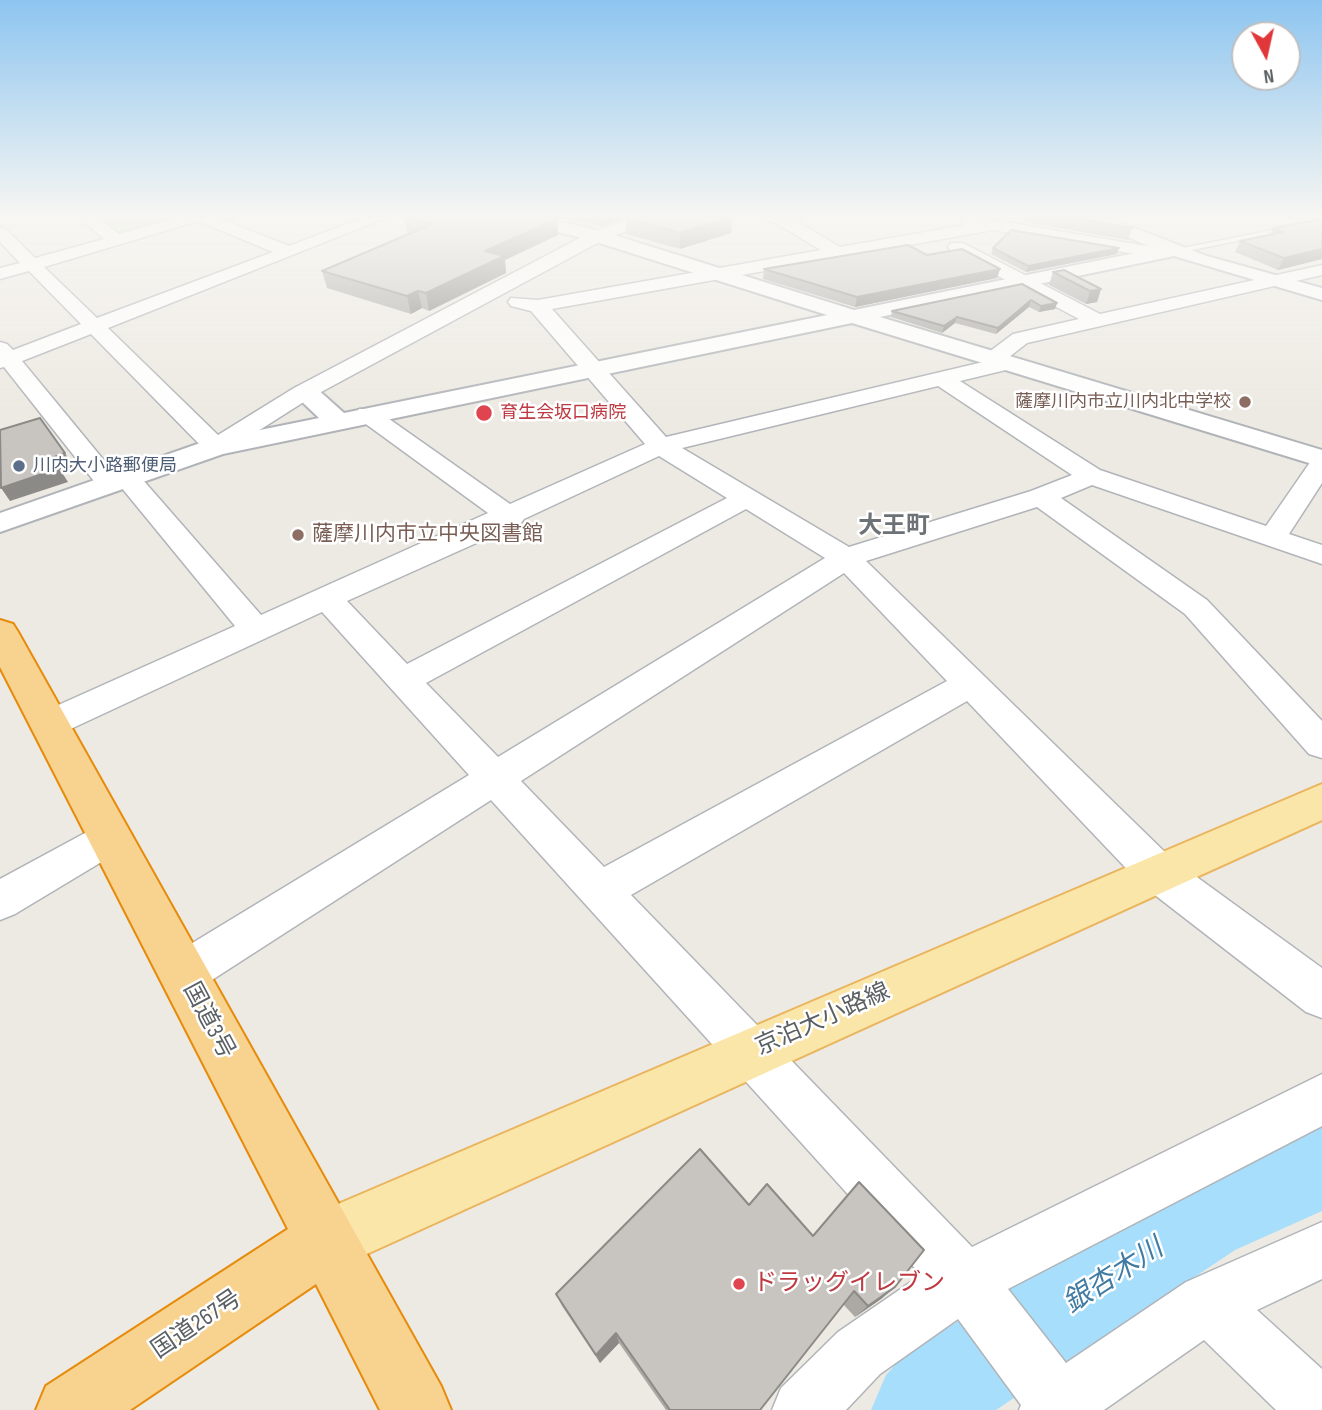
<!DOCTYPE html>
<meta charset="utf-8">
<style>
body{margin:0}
#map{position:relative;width:1322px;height:1410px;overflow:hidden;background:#edeae3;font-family:"Sofia Sans Condensed",sans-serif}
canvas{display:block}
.north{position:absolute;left:1231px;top:21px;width:70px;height:70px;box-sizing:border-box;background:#fff;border:2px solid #bdbfc1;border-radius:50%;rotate:172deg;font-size:19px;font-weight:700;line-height:28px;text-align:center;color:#5b6063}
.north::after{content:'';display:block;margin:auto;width:24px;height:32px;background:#e1363a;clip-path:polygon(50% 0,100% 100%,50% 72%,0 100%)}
</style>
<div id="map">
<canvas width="1322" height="1410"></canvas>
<div class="north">N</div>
</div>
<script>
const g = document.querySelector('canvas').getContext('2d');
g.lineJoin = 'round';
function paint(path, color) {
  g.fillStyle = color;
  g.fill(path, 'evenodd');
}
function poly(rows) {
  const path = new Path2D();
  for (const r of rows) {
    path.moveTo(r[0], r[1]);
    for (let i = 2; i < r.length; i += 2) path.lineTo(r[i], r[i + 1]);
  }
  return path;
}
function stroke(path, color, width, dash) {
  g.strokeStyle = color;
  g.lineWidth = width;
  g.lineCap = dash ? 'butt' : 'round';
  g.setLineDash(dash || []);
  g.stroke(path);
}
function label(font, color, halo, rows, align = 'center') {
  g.font = font + ' "Sofia Sans Condensed","Noto Sans JP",sans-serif';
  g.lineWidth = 5;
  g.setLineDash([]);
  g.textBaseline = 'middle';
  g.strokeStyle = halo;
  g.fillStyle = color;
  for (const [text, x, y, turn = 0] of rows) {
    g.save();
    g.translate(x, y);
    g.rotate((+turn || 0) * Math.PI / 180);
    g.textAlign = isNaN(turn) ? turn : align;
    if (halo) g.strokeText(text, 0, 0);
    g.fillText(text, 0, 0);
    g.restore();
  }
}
paint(poly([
 [91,217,185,217,118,237]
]), '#c4e4c1');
paint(poly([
 [1322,1126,1322,1211,1235,1250,996,1410,871,1410,886,1375,905,1354,1173,1188,1322,1126]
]), '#a6defb');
const lane = poly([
 [1322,220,1322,224,1172,254,1168,251,1322,220]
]);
const street = poly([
 [78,217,96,217,119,234,178,217,216,217,289,246,365,217,388,217,108,328,218,435,294,388,591,232,638,217,663,217,603,240,310,398,225,452,216,454,207,452,91,334,22,361,116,475,127,470,136,472,261,615,488,513,359,419,355,414,359,409,375,409,510,504,645,444,531,311,511,306,508,302,511,298,538,300,821,250,779,225,760,217,791,218,840,247,965,225,961,221,963,218,975,217,1159,248,1168,253,1159,258,993,230,552,309,666,437,983,362,985,355,1013,334,1079,319,951,251,948,247,951,243,963,243,1100,314,1322,265,1322,275,1027,343,1009,357,1017,363,1014,368,960,381,1100,470,1266,526,1313,458,1322,455,1322,483,1289,534,1322,545,1322,564,1092,485,1061,498,1207,600,1322,721,1322,758,1309,754,1185,614,1037,507,866,561,1172,859,1322,968,1322,1018,1306,1012,1142,885,967,701,631,895,972,1247,1322,1074,1322,1126,1008,1289,1066,1363,1186,1282,1322,1222,1322,1279,1257,1310,1322,1369,1322,1410,1276,1410,1204,1340,1104,1410,1019,1410,1021,1405,958,1319,880,1374,846,1410,772,1410,781,1388,838,1332,921,1275,491,800,198,989,182,996,166,989,159,974,166,959,469,775,322,612,62,733,49,737,36,733,31,724,36,715,235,626,121,487,110,492,101,490,4,367,0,368,0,342,7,344,13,350,81,324,29,271,0,279,0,268,20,263,0,242,0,228,6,229,35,258,104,239,78,217],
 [198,221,273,252,97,318,44,267,198,221],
 [938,386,1072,475,1031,491,849,547,682,448,938,386],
 [659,456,727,498,407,664,347,601,521,523,524,519,659,456],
 [746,509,825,558,498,757,426,683,746,509],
 [844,573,947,681,604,867,521,781,844,573],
 [109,820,123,825,129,837,123,849,15,914,0,920,0,879,109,820]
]);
const secondary = poly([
 [511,217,542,217,604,232,854,310,1155,249,1081,217,1106,217,1207,256,1322,288,1322,300,1174,256,880,317,1322,450,1322,467,852,323,223,454,0,532,0,513,206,441,319,418,297,397,293,392,297,387,315,387,344,413,827,315,590,240,514,221,511,217]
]);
const primary = poly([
 [1322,784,1322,820,347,1263,325,1272,303,1263,294,1241,303,1219,1322,784]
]);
const highway = poly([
 [0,620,13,624,18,632,441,1386,451,1410,380,1410,316,1284,130,1410,36,1410,46,1386,288,1229,0,667,0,620]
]);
stroke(lane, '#b1b4b8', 3);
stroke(street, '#b1b4b8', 3);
stroke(secondary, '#b0b4b8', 4);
stroke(primary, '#eab55f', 4);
stroke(highway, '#e68b0b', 4);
paint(lane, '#fff');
paint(street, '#fff');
paint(secondary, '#fff');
paint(primary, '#fbe6aa');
paint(highway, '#f8d390');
paint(poly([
 [404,217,557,219,558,235,505,260,506,273,429,311,422,308,411,314,327,288,322,271,410,233,407,233],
 [557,217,732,217,731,233,680,249,626,234,626,218,602,226],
 [1024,217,1073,217,1132,228,1128,240,1023,222],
 [1322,219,1322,259,1278,270,1235,252,1240,241,1270,235,1273,228],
 [993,248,1117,254,1026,272,991,254],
 [927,255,1000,269,997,278,855,307,763,279,764,269],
 [1053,272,1101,289,1097,302,1086,304,1049,285],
 [1022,284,1057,303,1055,309,1039,312,1029,307,996,334,955,323,942,333,891,317,892,311],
 [749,1205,813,1236,895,1287,881,1299,855,1317,843,1304,760,1410,666,1410,619,1343,600,1363,562,1306,556,1294]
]), '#aca9a5');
paint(poly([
 [601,217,629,217,602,226],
 [732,217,731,233,680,249,680,233],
 [557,219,558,235,505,260,506,273,429,311,426,293,485,251],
 [1119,248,1117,254,1026,272,1028,266],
 [1322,249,1322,259,1278,270,1284,258],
 [1000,269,997,278,855,307,857,297],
 [1101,289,1097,302,1086,304,1090,291],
 [418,291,422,308,411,314,407,296],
 [1031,300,1029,307,996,334,998,328],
 [1057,303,1055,309,1039,312,1041,306],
 [957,317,955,323,942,333,944,326],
 [65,453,73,467,61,471,68,482,10,501,1,488,52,458],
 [895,1287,881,1299,855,1317,868,1306],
 [616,1333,619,1343,600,1363,596,1355]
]), '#8c8a86');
const building = poly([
 [406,217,550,217,557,219,485,251,504,256,426,293,418,291,407,296,322,271,432,224,406,217],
 [628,217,731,217,680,233,626,218,628,217],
 [1064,217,1074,217,1132,228,1064,217],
 [1322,219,1322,249,1284,258,1240,241,1283,232,1273,228,1322,219],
 [1011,230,1119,248,1028,266,993,248,1011,230],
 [908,245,927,255,962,249,1000,269,857,297,764,269,908,245],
 [1064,270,1101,289,1090,291,1053,272,1064,270],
 [1022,284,1057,303,1041,306,1031,300,998,328,957,317,944,326,892,311,1022,284],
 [40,418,65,453,52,458,60,468,1,488,0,430,40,418],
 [700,1149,749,1205,767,1184,813,1236,859,1182,924,1250,895,1287,868,1306,854,1291,760,1410,670,1410,616,1333,596,1355,556,1294,700,1149]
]);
paint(building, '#c8c5c0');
stroke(building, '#8c8a86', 2);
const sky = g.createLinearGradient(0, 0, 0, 415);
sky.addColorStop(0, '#8dc5f0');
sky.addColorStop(0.52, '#f7f6f2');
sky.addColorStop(1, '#f7f6f200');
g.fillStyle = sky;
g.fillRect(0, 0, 1322, 415);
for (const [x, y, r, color] of [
 [1245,402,7,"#8d6e63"],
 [484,413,9,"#e0444e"],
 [19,466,7,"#5c6f8a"],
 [298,535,7,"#8d6e63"],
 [739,1284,7,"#e0444e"]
]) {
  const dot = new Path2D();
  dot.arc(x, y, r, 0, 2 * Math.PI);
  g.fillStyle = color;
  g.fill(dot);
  stroke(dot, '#fff', 2.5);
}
label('18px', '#785e54', '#fff', [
 ["薩摩川内市立川内北中学校",1231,402]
], 'right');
label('18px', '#be3a42', '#fff', [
 ["育生会坂口病院",500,413]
], 'left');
label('18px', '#4e5e75', '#fff', [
 ["川内大小路郵便局",33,466]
], 'left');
label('21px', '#785e54', '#fff', [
 ["薩摩川内市立中央図書館",312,535]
], 'left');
label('bold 24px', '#6c7275', '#fff', [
 ["大王町",894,527]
]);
label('24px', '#5b6063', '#fff', [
 ["京泊大小路線",823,1020,-24],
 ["国道3号",208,1021,62],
 ["国道267号",197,1325,-34]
]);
label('24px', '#be3a42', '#fff', [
 ["ドラッグイレブン",753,1284]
], 'left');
label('italic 28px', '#417ba3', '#fff', [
 ["銀杏木川",1114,1277,-33]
]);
</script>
